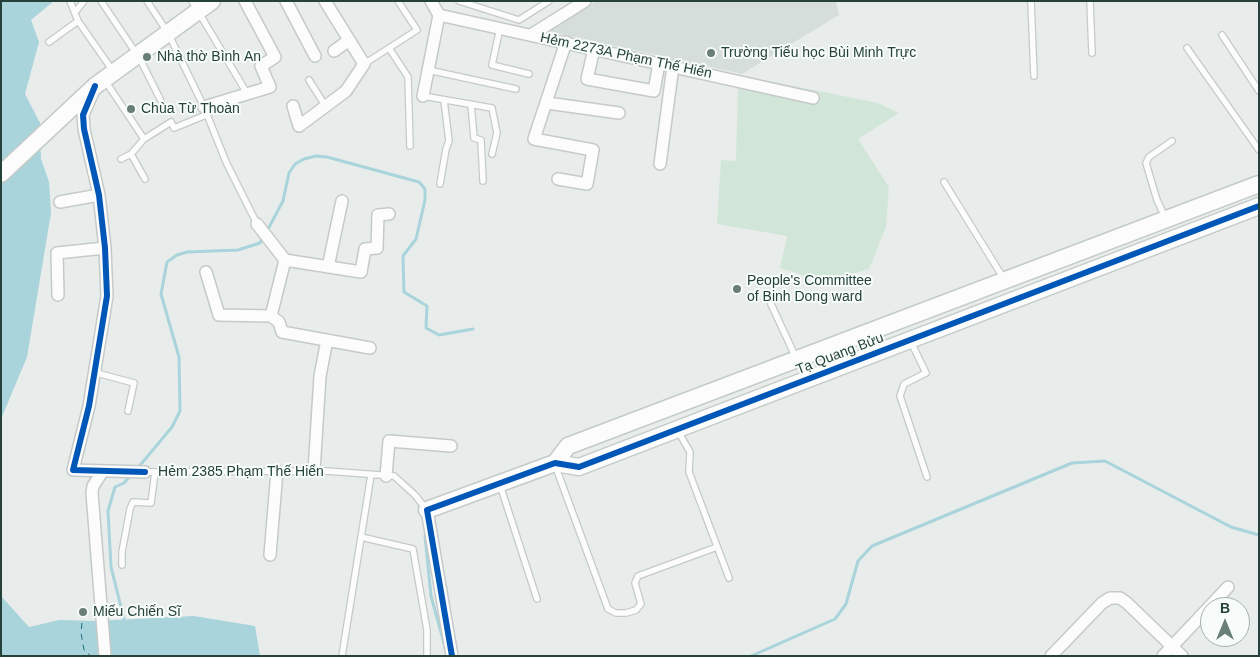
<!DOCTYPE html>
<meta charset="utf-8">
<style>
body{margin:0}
#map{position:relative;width:1260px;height:657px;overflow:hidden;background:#e8edeb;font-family:Helvetica,sans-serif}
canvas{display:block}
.frame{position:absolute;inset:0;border:2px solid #24423a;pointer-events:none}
.north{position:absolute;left:1200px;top:597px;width:50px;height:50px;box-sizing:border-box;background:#f7fbf9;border:1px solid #a3b1ad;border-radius:50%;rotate:0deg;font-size:14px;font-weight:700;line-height:20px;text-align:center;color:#24423a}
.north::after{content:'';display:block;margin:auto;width:18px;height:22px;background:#697e78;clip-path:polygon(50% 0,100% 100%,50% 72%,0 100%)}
</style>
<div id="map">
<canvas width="1260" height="657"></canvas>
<div class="frame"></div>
<div class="north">B</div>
</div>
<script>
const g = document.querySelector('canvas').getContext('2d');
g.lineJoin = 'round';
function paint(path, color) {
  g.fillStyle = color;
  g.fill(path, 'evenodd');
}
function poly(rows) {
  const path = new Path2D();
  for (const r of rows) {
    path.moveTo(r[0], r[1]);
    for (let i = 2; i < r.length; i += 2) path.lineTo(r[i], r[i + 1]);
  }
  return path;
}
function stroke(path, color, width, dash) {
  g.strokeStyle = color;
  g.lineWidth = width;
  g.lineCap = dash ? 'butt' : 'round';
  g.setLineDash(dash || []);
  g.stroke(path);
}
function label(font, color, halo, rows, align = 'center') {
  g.font = font + ' Helvetica,sans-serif';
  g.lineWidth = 4;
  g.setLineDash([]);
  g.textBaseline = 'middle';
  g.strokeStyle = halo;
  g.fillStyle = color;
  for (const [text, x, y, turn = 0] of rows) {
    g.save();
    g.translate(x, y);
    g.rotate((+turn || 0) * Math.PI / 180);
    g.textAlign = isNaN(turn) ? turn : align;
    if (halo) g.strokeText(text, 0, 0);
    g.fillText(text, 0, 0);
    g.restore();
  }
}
paint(poly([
 [596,1,836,1,839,15,742,74,547,31]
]), '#d6dedb');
paint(poly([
 [749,77,878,103,899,113,858,139,889,187,886,227,869,269,826,282,780,268,787,236,717,224,721,160,736,161,738,86]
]), '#d1e6d8');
paint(poly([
 [1,1,54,1,31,20,39,42,25,94,40,123,41,159,49,182,51,213,27,357,1,419],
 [1,596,29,627,59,620,95,621,194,616,255,626,260,656,1,656]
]), '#a9d4db');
stroke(poly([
 [267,231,283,201,289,173,295,164,304,159,316,156,327,157,419,182,425,189,425,200,416,239,403,256,404,292,427,306,426,328,439,335,473,329],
 [137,469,172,427,180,411,179,357,161,294,167,262,177,255,187,252,238,250,260,243,263,236],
 [425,536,431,596,444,643],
 [125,623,111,567,108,511,115,487,124,483,131,475],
 [751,656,835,619,846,604,858,561,872,546,1072,463,1105,461,1231,527,1259,535]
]), '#a9d4db', 3);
stroke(poly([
 [83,612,81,633,84,650,91,656]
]), '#1c6f80', 1, [6, 5]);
const lane = poly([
 [70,1,78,21,113,71],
 [101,1,140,59,161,101],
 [147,1,168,33,204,107,226,162,257,224],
 [192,1,248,95],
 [398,1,417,30,389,48,408,77,410,146],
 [459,1,519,20,549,1],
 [1031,1,1034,76],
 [1090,1,1092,53],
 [76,11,84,1],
 [500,28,492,65,529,74],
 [1222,35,1259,91],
 [49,42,78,21],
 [1187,48,1259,150],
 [364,64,389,48],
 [428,70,516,89],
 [309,80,326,107],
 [106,82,144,139],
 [423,96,492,108,497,133,492,154],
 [471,104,474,138,481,140,483,181],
 [131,154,145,179],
 [121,159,131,154,144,139,171,122,174,128,206,115],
 [944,182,1004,279],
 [440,184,446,149,449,141,444,100],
 [1165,217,1157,200,1146,163,1149,157,1172,141],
 [771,304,796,358],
 [911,342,926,373,904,384,900,396,927,477],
 [93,372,134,383,128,411],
 [678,431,690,452,689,472,729,578],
 [555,465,608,609,616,613,626,613,636,610,641,604,635,583,638,576,717,547],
 [145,472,326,471,394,476,415,495,426,509],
 [500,485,537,599],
 [361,537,413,549,427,630,427,656],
 [122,565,122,552,130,509,133,502,151,503,155,472],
 [342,656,371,475]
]);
const street = poly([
 [286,1,315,56],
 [439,15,813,98],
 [531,35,585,1],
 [594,49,587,79,654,91,659,63],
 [334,51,348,41],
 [94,90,83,115,84,129,99,195,105,248,107,296,89,406,73,470,145,472],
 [423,96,439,15,431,1],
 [547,103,619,113],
 [293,106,299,126,346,91,364,64,325,1],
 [204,107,270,87,261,66,275,57,245,1],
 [660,164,673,66],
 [558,179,587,184,593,150,534,139,566,42],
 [60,202,99,195],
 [257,224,285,260],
 [328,267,342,201],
 [206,272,219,315,271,316],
 [58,295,57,253,105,248],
 [271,316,285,260,361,272,365,249,377,248,378,215,389,214],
 [271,316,279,322,282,332,370,348],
 [103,471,93,486,92,493,105,656],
 [314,471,320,376,327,340],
 [386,476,389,441,451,446],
 [427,510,452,656],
 [270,555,277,471],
 [1051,656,1102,603,1110,598,1120,598,1127,603,1182,656],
 [1163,656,1228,587]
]);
const secondary = poly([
 [1,174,95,86,212,1],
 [555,463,568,446,1259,184],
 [427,510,555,463,579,467,1259,206]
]);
stroke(lane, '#c5cac8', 8);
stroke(street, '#c5cac8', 14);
stroke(secondary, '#c3cbc8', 19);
stroke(lane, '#fcfcfc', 5.5);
stroke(street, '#fcfcfc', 11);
stroke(secondary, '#fcfcfc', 16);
stroke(poly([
 [95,86,83,115,84,129,99,195,105,248,107,296,89,406,73,470,145,472],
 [452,656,427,510,555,463,579,467,1259,206]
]), '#0057b8', 6);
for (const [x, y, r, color] of [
 [711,53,5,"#697e78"],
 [147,57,5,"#697e78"],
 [131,109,5,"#697e78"],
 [737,289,5,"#697e78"],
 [83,612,5,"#697e78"]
]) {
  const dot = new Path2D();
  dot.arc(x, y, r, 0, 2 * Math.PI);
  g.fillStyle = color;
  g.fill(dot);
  stroke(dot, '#f7fbf9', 2);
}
label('14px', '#24423a', '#f7fbf9', [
 ["Trường Tiểu học Bùi Minh Trực",721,53],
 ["Nhà thờ Bình An",157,57],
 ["Chùa Từ Thoàn",141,109],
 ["People's Committee",747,281],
 ["of Binh Dong ward",747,297],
 ["Miếu Chiến Sĩ",93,612]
], 'left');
label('14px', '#24423a', '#f7fbf9', [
 ["Hẻm 2273A Phạm Thế Hiển",626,56,12],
 ["Tạ Quang Bửu",840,354,-21],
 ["Hẻm 2385 Phạm Thế Hiển",241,472]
]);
</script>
